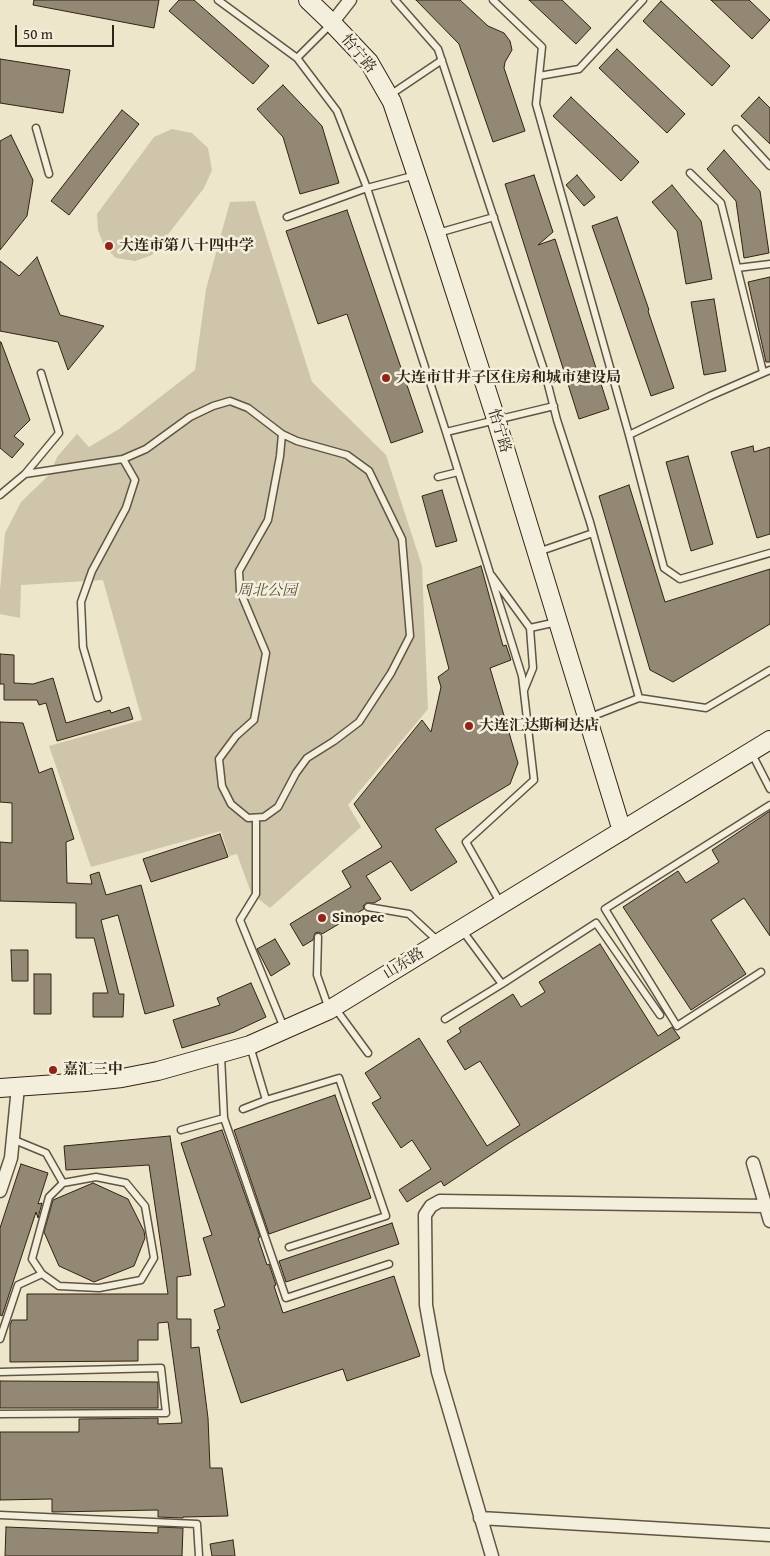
<!DOCTYPE html>
<meta charset="utf-8">
<style>
body{margin:0}
#map{position:relative;width:770px;height:1556px;overflow:hidden;background:#eee6ca;font-family:"Gentium Book Plus",serif}
canvas{display:block}
.scale{position:absolute;left:15px;top:25px;width:99px;height:22px;box-sizing:border-box;border:2px solid #312315;border-top:0;padding-left:6px;font-size:15px;line-height:18px;white-space:nowrap;color:#312315;-webkit-text-stroke:4px #f4efdd;paint-order:stroke}
</style>
<div id="map">
<canvas width="770" height="1556"></canvas>
<div class="scale">50 m</div>
</div>
<script>
const g = document.querySelector('canvas').getContext('2d');
g.lineJoin = 'round';
function paint(path, color) {
  g.fillStyle = color;
  g.fill(path, 'evenodd');
}
function poly(rows) {
  const path = new Path2D();
  for (const r of rows) {
    path.moveTo(r[0], r[1]);
    for (let i = 2; i < r.length; i += 2) path.lineTo(r[i], r[i + 1]);
  }
  return path;
}
function stroke(path, color, width, dash) {
  g.strokeStyle = color;
  g.lineWidth = width;
  g.lineCap = dash ? 'butt' : 'round';
  g.setLineDash(dash || []);
  g.stroke(path);
}
function label(font, color, halo, rows, align = 'center') {
  g.font = font + ' "Gentium Book Plus","Noto Serif SC",serif';
  g.lineWidth = 5;
  g.setLineDash([]);
  g.textBaseline = 'middle';
  g.strokeStyle = halo;
  g.fillStyle = color;
  for (const [text, x, y, turn = 0] of rows) {
    g.save();
    g.translate(x, y);
    g.rotate((+turn || 0) * Math.PI / 180);
    g.textAlign = isNaN(turn) ? turn : align;
    if (halo) g.strokeText(text, 0, 0);
    g.fillText(text, 0, 0);
    g.restore();
  }
}
paint(poly([
 [172,129,192,133,208,148,212,170,204,188,152,255,135,261,116,258,104,246,98,230,97,214,154,137],
 [255,201,312,382,386,455,422,566,428,709,348,805,361,827,270,908,251,893,237,854,229,856,221,831,91,867,49,746,142,720,103,580,21,585,20,618,0,614,0,590,5,533,21,502,50,474,57,457,77,434,89,447,119,429,195,370,206,289,230,202]
]), '#cec5ab');
const building = poly([
 [34,0,159,0,154,28,33,5,34,0],
 [179,0,194,0,269,66,253,84,169,11,179,0],
 [416,0,460,0,488,26,504,33,510,41,512,50,505,62,504,68,525,131,493,142,459,44,416,0],
 [529,0,562,0,591,28,576,44,529,0],
 [711,0,749,0,770,20,752,39,711,0],
 [661,1,730,66,712,86,643,21,661,1],
 [617,49,685,114,667,133,599,68,617,49],
 [0,59,70,70,63,113,0,103,0,59],
 [283,85,322,126,339,183,300,194,283,137,257,109,283,85],
 [571,97,639,162,621,181,553,116,571,97],
 [759,97,770,108,770,144,741,116,759,97],
 [122,110,139,124,69,215,51,201,122,110],
 [11,135,33,180,27,216,0,250,0,141,11,135],
 [724,150,760,191,769,253,744,258,736,201,707,169,724,150],
 [534,175,553,232,538,245,555,239,609,409,579,419,505,184,534,175],
 [577,175,595,197,584,206,566,185,577,175],
 [672,185,701,221,712,279,686,284,677,231,652,202,672,185],
 [347,210,423,432,391,443,347,314,318,324,286,231,347,210],
 [617,217,649,310,648,311,674,388,651,396,592,226,617,217],
 [37,257,60,315,104,326,68,370,58,342,0,331,0,261,19,276,37,257],
 [770,277,770,362,766,362,748,282,770,277],
 [714,299,726,371,704,375,691,302,714,299],
 [0,342,1,342,30,420,14,436,24,444,12,458,0,448,0,342],
 [753,446,754,452,770,447,770,534,757,538,731,452,753,446],
 [688,456,713,544,691,551,666,462,688,456],
 [629,485,665,602,770,569,770,624,673,682,650,670,599,496,629,485],
 [442,490,457,541,436,547,422,496,442,490],
 [481,566,503,646,506,645,511,660,490,668,518,763,510,784,435,829,457,862,411,891,391,861,366,876,381,899,374,903,366,903,363,906,364,909,322,934,319,932,315,933,313,940,303,946,290,924,351,887,342,871,382,847,354,804,422,720,431,732,441,687,438,677,449,669,427,585,481,566],
 [0,654,14,655,14,683,33,684,53,678,66,723,110,710,111,713,129,707,133,719,57,741,46,703,39,705,37,700,4,700,4,684,0,684,0,654],
 [0,722,23,723,39,773,52,768,74,839,66,842,67,883,92,884,90,875,99,872,106,895,141,885,174,1006,145,1014,118,915,101,920,119,994,124,994,123,1017,93,1017,93,993,108,993,94,938,76,938,76,903,0,901,0,842,12,843,12,803,0,802,0,722],
 [770,811,770,936,744,898,711,920,746,974,691,1010,623,907,678,871,686,883,719,862,712,850,770,811],
 [220,834,228,857,151,882,143,859,220,834],
 [275,939,290,964,271,976,257,949,275,939],
 [600,944,658,1036,672,1027,680,1038,509,1143,444,1186,441,1181,407,1202,399,1190,431,1169,412,1140,401,1148,372,1103,381,1098,365,1073,419,1038,487,1146,520,1125,480,1061,465,1070,447,1041,461,1032,459,1028,513,994,521,1007,545,992,539,982,600,944],
 [11,950,28,950,28,981,12,981,11,950],
 [34,974,51,974,51,1014,34,1014,34,974],
 [251,983,266,1017,234,1032,182,1048,173,1020,220,1005,217,998,251,983],
 [335,1095,371,1198,269,1234,234,1130,335,1095],
 [222,1130,260,1237,258,1238,267,1265,269,1264,276,1285,274,1286,283,1313,394,1276,420,1356,347,1381,343,1369,241,1403,217,1330,220,1329,214,1310,225,1306,203,1238,212,1235,181,1143,222,1130],
 [170,1136,191,1275,177,1277,177,1319,191,1319,191,1348,199,1347,208,1418,210,1468,222,1468,228,1516,183,1517,183,1518,158,1517,158,1510,52,1512,52,1499,0,1500,0,1432,79,1432,79,1419,158,1418,158,1424,182,1423,168,1322,158,1323,158,1340,138,1340,138,1361,10,1362,10,1325,12,1320,27,1320,27,1294,168,1294,149,1165,66,1170,64,1146,170,1136],
 [21,1164,48,1173,38,1204,42,1203,38,1218,36,1212,2,1316,0,1315,0,1228,21,1164],
 [93,1183,128,1199,144,1231,145,1238,134,1266,94,1282,59,1266,44,1232,53,1200,93,1183],
 [392,1223,399,1244,286,1282,279,1261,392,1223],
 [0,1381,158,1382,158,1408,0,1408,0,1381],
 [6,1527,158,1533,158,1527,183,1528,182,1556,5,1556,6,1527],
 [233,1540,235,1556,212,1556,210,1544,233,1540]
]);
paint(building, '#938873');
stroke(building, '#312315', 1);
const lane = poly([
 [218,0,297,58,337,111,367,188,446,432,522,676,524,693,534,780,466,842,501,904],
 [395,0,438,49,545,373,557,420,590,522,639,698],
 [493,0,542,47,536,104,629,435,710,396,770,370],
 [297,58,331,24],
 [539,76,579,69,643,0],
 [390,95,442,60],
 [36,128,49,174],
 [736,129,770,166],
 [690,173,721,203,763,372],
 [287,217,367,188,416,175],
 [438,233,494,217],
 [737,268,770,264],
 [446,432,554,406],
 [629,435,664,568,680,579,770,553],
 [25,474,59,433,41,373],
 [438,477,458,472],
 [0,495,25,474,123,459,146,449,190,417,213,406,230,401,248,408,282,434,297,441,347,455,369,471,402,539,410,636,391,673,359,722,334,741,307,758,296,773,278,807,264,817,248,818,231,804,222,786,219,759,236,736,254,720,266,653,240,591,239,571,268,520,280,456,282,434],
 [538,552,593,533],
 [492,576,530,628,557,622],
 [524,690,533,668,530,628],
 [98,698,83,647,81,602,92,571,126,508,135,480,123,459],
 [588,718,639,698,706,708,770,670],
 [751,752,770,789],
 [256,818,256,894,240,920,284,1028],
 [368,907,409,914,439,942],
 [462,930,502,984,596,923,660,1015],
 [318,937,317,975,329,1009],
 [761,972,677,1026,605,909,770,805],
 [335,1008,368,1053],
 [445,1019,502,984],
 [250,1046,266,1100,339,1078,386,1216,289,1247],
 [243,1109,266,1100],
 [224,1118,286,1298,389,1264],
 [181,1130,224,1118,221,1056],
 [12,1139,46,1153,63,1183,96,1177,126,1183,145,1206,154,1258,141,1280,99,1288,59,1286,42,1274,32,1259,49,1197,63,1183],
 [0,1339,18,1285,42,1274],
 [0,1372,161,1368,166,1413,0,1414],
 [0,1515,197,1524,199,1556]
]);
const street = poly([
 [332,23,350,0],
 [753,1163,770,1221],
 [0,1191,11,1158,18,1087],
 [480,1518,770,1535],
 [492,1556,438,1372,426,1305,425,1215,431,1206,440,1201,766,1206]
]);
const secondary = poly([
 [308,0,332,23,369,62,392,102,436,233,496,419,622,831],
 [0,1088,85,1082,122,1078,158,1071,250,1045,329,1010,770,740]
]);
stroke(lane, '#605442', 9);
stroke(street, '#605442', 15);
stroke(secondary, '#312315', 20);
stroke(lane, '#f4efdd', 6);
stroke(street, '#f4efdd', 12);
stroke(secondary, '#f4efdd', 18);
for (const [x, y, r, color] of [
 [109,246,5,"#8f2418"],
 [386,378,5,"#8f2418"],
 [469,726,5,"#8f2418"],
 [322,918,5,"#8f2418"],
 [53,1070,5,"#8f2418"]
]) {
  const dot = new Path2D();
  dot.arc(x, y, r, 0, 2 * Math.PI);
  g.fillStyle = color;
  g.fill(dot);
  stroke(dot, '#f4efdd', 2);
}
label('15px', '#312315', '#f4efdd', [
 ["怡宁路",358,54,50],
 ["怡宁路",499,431,73],
 ["山东路",404,964,-32]
]);
label('bold 15px', '#312315', '#f4efdd', [
 ["大连市第八十四中学",119,246],
 ["大连市甘井子区住房和城市建设局",396,378],
 ["大连汇达斯柯达店",479,726],
 ["Sinopec",332,918],
 ["嘉汇三中",63,1070]
], 'left');
label('italic 15px', '#584c3a', '#f4efdd', [
 ["周北公园",267,591]
]);
</script>
